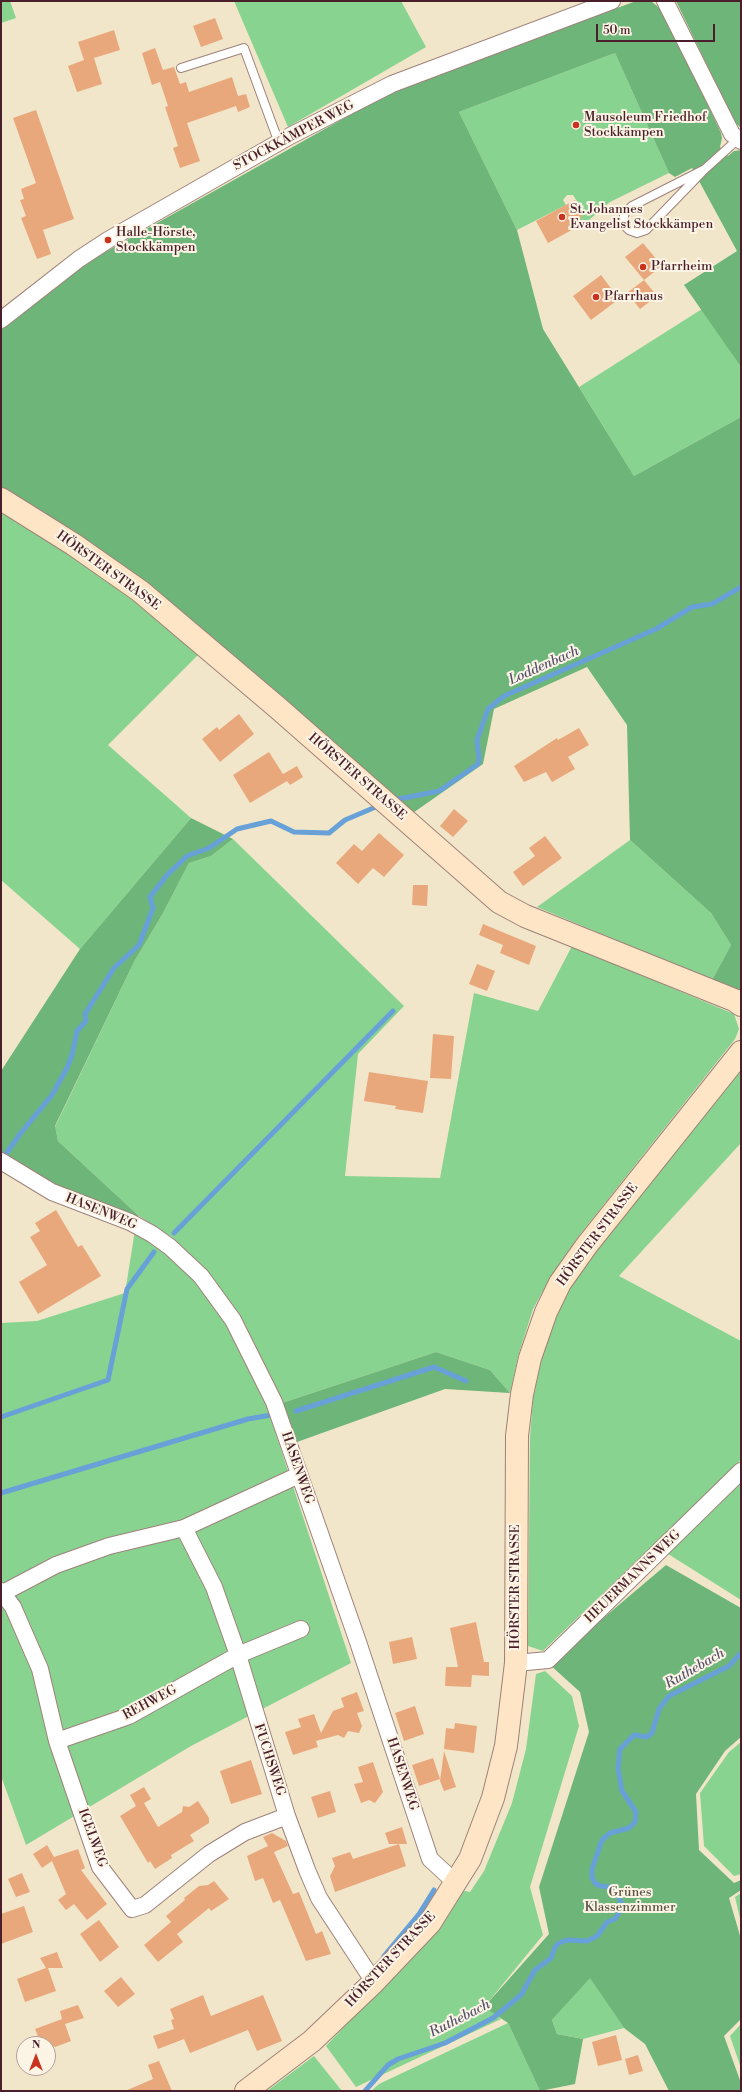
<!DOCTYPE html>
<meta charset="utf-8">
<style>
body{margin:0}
#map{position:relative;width:742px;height:2092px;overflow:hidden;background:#f2e6ca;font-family:"Libre Bodoni",serif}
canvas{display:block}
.frame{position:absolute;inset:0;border:2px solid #4a1f2b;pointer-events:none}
.north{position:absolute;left:16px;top:2036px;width:40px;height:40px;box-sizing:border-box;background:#fcf5e5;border:1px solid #b59f9b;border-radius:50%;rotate:0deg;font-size:11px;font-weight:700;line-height:16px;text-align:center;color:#4a1f2b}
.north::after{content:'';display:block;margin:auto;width:14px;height:18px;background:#c8321e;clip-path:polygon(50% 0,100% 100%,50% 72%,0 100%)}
.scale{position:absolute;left:596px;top:24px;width:119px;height:18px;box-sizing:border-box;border:2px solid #4a1f2b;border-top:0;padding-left:5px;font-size:12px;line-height:14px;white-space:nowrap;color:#4a1f2b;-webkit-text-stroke:3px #fcf5e5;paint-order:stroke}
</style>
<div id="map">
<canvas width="742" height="2092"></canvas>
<div class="frame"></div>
<div class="north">N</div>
<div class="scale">50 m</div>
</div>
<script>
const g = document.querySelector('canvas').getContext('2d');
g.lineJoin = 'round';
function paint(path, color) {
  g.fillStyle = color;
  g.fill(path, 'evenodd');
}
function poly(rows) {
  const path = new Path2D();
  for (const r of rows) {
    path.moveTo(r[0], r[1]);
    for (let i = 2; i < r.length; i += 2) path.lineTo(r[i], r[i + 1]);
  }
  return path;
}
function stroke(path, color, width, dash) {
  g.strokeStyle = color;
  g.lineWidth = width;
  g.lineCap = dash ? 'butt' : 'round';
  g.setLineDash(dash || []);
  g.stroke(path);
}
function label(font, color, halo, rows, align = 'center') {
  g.font = font + ' "Libre Bodoni",serif';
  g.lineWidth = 4;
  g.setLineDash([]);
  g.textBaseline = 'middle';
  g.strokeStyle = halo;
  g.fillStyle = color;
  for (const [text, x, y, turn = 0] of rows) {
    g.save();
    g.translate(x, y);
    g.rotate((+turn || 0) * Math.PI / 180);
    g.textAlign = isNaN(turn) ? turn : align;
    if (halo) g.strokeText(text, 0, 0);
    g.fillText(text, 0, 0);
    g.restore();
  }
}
paint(poly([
 [1,1,10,1,16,18,1,23],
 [234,1,401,1,426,47,288,127],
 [615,53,669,173,610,202,589,220,577,227,575,223,575,208,578,203,573,195,567,195,563,200,566,205,517,230,459,112],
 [702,309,741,367,741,417,634,476,579,387],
 [1,512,62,550,131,599,198,655,108,745,191,818,80,949,1,880],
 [233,839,404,1006,358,1054,345,1176,440,1178,474,993,538,1011,572,946,734,1014,739,1029,735,1039,578,1237,551,1276,533,1309,519,1353,510,1393,490,1370,436,1352,282,1403,212,1279,173,1238,139,1216,58,1141,55,1127,134,962,162,915,189,863,211,856],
 [630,840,711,913,731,945,712,980,537,907],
 [741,1069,741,1143,619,1276,741,1341,741,1460,543,1651,528,1646,530,1438,533,1397,540,1359,557,1314,570,1288,595,1251],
 [135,1230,168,1252,198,1283,229,1324,267,1407,351,1663,191,1746,26,1845,1,1776,1,1323,37,1321,125,1293],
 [741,1478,741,1600,665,1552],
 [545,1671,572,1696,579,1726,530,1887,543,1935,485,2006,501,2019,356,2087,326,2046,439,1926,461,1890,470,1892,484,1871,512,1803,526,1749,536,1674],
 [741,1742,741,1874,734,1876,704,1846,700,1793,729,1752],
 [741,1893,741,1923,735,1897],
 [590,1977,624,2028,583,2039,557,2034,552,2020],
 [508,2023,540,2091,371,2091,379,2084],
 [741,2024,741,2068,730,2036],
 [314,2056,342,2091,267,2091]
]), '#88d390');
paint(poly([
 [636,1,651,1,663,11,721,133,722,138,720,147,728,156,734,151,741,150,741,367,684,285,737,251,692,168,675,177,669,173,615,53,459,112,517,230,543,329,634,476,741,417,741,992,712,980,731,945,711,913,630,840,627,725,587,667,494,709,483,764,410,815,138,579,1,488,1,330,84,264,389,93],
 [676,1,741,1,741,128,734,121],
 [191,818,233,839,211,856,189,863,162,915,134,962,55,1126,58,1141,139,1216,134,1218,55,1188,1,1155,1,1071,80,949],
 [436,1352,490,1370,510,1393,445,1389,297,1442,282,1403],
 [666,1565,741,1608,741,1737,725,1751,696,1794,699,1850,734,1883,741,1880,741,1890,729,1898,741,1939,741,2019,724,2036,741,2083,741,2091,669,2091,645,2044,624,2028,590,1978,552,2020,557,2034,583,2039,575,2084,540,2091,508,2023,484,2007,549,1934,539,1887,589,1732,580,1692,549,1664]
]), '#6eb57a');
stroke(poly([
 [399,799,439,791,478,764,479,758,477,740,488,709,504,696,656,629,692,607,712,604,741,587],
 [3,1158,20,1134,52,1095,67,1068,72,1055,77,1031,86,1021,85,1014,114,968,139,945,153,908,150,897,167,875,187,856,209,848,237,829,271,821,294,832,329,833,345,820,378,806],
 [174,1233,393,1011],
 [296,1411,434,1367,466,1381],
 [1,1417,108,1380,127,1289,154,1252],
 [1,1493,248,1419,271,1415],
 [384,1956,419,1914,434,1890],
 [365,2091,388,2065,398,2059,445,2043,493,2018,521,1995,535,1970,551,1958,555,1947,559,1943,567,1940,587,1941,597,1936,607,1922,615,1919,620,1911,621,1902,617,1893,610,1887,600,1886,595,1883,592,1878,592,1869,602,1840,610,1833,629,1828,635,1822,636,1812,622,1791,618,1768,620,1749,634,1735,647,1737,652,1733,659,1709,669,1696,729,1666,741,1653]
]), '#68a1d7', 5);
paint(poly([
 [215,18,223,39,201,47,193,26],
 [114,30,120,50,94,58,102,84,77,92,68,66,84,60,78,42],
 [155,48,163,70,174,67,180,84,186,82,189,92,232,77,238,96,246,94,250,107,238,112,236,106,187,123,200,161,180,168,173,148,178,146,165,107,168,106,160,82,152,85,142,53],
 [36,110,74,219,43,230,51,254,37,259,21,218,26,216,20,200,24,199,21,189,36,183,13,118],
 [575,200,582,214,579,226,548,243,536,221],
 [643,243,662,266,644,280,657,296,640,309,627,293,644,280,625,257],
 [601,275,619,299,591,320,573,296],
 [239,714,254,734,220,762,202,739,217,727,219,730],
 [579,728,589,745,568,757,575,769,552,782,546,772,524,782,514,766,557,738,558,740],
 [269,752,283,774,297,766,303,777,290,785,287,781,250,803,233,775],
 [454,809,468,821,453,837,440,826],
 [379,833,404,855,384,877,373,868,358,884,336,863,354,844,362,851],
 [545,836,562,858,523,886,513,872,535,856,529,848],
 [413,885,428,885,427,906,412,905],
 [483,924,536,946,529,965,500,953,503,945,479,935],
 [477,964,495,971,487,991,469,984],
 [433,1034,454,1036,451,1079,430,1078],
 [369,1072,428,1081,423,1113,395,1109,396,1106,364,1101],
 [56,1210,78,1247,82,1245,101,1276,38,1314,19,1282,47,1265,30,1237,40,1231,35,1223],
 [476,1622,484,1662,489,1662,489,1676,472,1675,471,1687,445,1686,446,1667,458,1667,450,1628],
 [412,1637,417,1659,393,1664,389,1642],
 [357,1692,364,1711,357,1713,362,1726,359,1733,348,1731,344,1738,338,1735,316,1741,318,1747,293,1755,285,1732,301,1727,298,1719,314,1714,321,1733,333,1711,344,1707,341,1698],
 [415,1706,424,1734,404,1741,395,1713],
 [455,1723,477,1726,474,1753,444,1749,446,1728,454,1729],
 [444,1751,456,1787,444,1791,440,1781],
 [433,1758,440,1779,419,1786,412,1765],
 [251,1760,262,1794,231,1804,220,1771],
 [373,1762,383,1792,375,1803,369,1800,361,1803,354,1784,363,1782,358,1767],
 [144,1787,151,1799,144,1803,158,1827,182,1812,183,1806,189,1807,198,1801,209,1818,209,1823,190,1835,194,1841,171,1855,172,1858,155,1869,150,1861,148,1863,120,1816,136,1806,130,1795],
 [330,1791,336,1812,318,1818,311,1797],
 [402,1827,407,1844,389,1844,385,1833],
 [272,1833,286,1841,288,1846,274,1852,293,1894,299,1892,316,1934,322,1931,331,1954,306,1961,280,1900,273,1903,263,1878,255,1881,247,1856,268,1846,263,1837],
 [399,1844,406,1866,335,1892,330,1876,335,1866,332,1858,350,1852,353,1859],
 [47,1845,54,1857,78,1849,85,1868,81,1870,107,1904,87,1920,74,1904,66,1910,58,1900,66,1894,52,1861,42,1868,33,1854],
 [22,1873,30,1892,16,1897,8,1879],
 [214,1881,229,1899,211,1911,209,1908,177,1934,183,1942,158,1962,144,1945,171,1922,166,1916,185,1900,184,1898,199,1886,208,1885],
 [24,1906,33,1932,1,1944,1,1914],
 [99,1920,119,1947,100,1962,80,1934],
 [57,1952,63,1968,48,1968,56,1991,25,2002,17,1979,46,1968,40,1958],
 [121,1977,135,1994,118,2007,104,1991],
 [203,1995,211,2016,263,1995,282,2041,257,2051,248,2030,190,2053,184,2039,158,2049,153,2036,174,2029,171,2020,174,2019,170,2009],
 [78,2005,84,2018,65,2024,71,2041,55,2047,49,2044,41,2044,35,2029,62,2019,60,2011],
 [616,2035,622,2060,598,2066,592,2042],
 [638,2055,643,2071,629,2075,625,2059],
 [159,2061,172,2091,125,2091,153,2079,148,2065]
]), '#e8a87c');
const lane = poly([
 [181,68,244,48,279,143],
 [705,169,632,206,624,214,624,223,626,227,629,230,637,233,646,230,705,169,737,140]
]);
const street = poly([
 [665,1,732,134,741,141],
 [1,320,79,259,108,240,290,136,392,84,612,1],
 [1,1161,52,1192,130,1222,152,1234,170,1247,201,1276,233,1320,274,1402,358,1642,430,1859,456,1883],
 [184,1528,214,1587,238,1655,287,1816,307,1870,319,1898,374,1982],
 [1,1591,13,1607,40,1669,57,1741,100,1867,132,1909,145,1905,209,1854,245,1832,287,1816],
 [1,1594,56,1565,109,1546,184,1528,299,1475],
 [516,1663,548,1660,741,1471],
 [57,1741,129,1716,238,1655,301,1629]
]);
const secondary = poly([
 [1,499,73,544,140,591,278,708,499,902,525,916,734,1000,741,1005],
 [246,2091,312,2041,374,1982,430,1923,470,1859,493,1798,506,1746,516,1663,517,1436,522,1394,530,1358,546,1312,560,1283,587,1245,741,1052]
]);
stroke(lane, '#9e827a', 10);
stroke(street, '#9e827a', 18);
stroke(secondary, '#9e827a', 24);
stroke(lane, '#fff', 8);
stroke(street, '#fff', 16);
stroke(secondary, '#fee5c5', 22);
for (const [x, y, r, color] of [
 [576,125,4,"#c8321e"],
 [562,217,4,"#c8321e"],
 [108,240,4,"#c8321e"],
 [643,267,4,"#c8321e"],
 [596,297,4,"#c8321e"]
]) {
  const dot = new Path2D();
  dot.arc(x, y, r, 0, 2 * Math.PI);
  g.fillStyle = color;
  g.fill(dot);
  stroke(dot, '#fcf5e5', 1.5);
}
label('13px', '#4a1f2b', '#fcf5e5', [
 ["Mausoleum Friedhof",584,118],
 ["Stockkämpen",584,133],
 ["St. Johannes",570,210],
 ["Evangelist Stockkämpen",570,225],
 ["Halle-Hörste,",116,233],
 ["Stockkämpen",116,248],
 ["Pfarrheim",651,267],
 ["Pfarrhaus",604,297]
], 'left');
label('13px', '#4a1f2b', '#fcf5e5', [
 ["STOCKKÄMPER WEG",294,136,-28],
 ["HÖRSTER STRASSE",108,571,36],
 ["HÖRSTER STRASSE",357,777,41],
 ["HASENWEG",101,1212,22],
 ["HÖRSTER STRASSE",598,1235,-53],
 ["HASENWEG",297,1468,71],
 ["HEUERMANNS WEG",633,1577,-44],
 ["HÖRSTER STRASSE",516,1587,-90],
 ["REHWEG",150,1703,-28],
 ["FUCHSWEG",269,1760,72],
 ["HASENWEG",402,1774,72],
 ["IGELWEG",92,1838,70],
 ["HÖRSTER STRASSE",391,1960,-47]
]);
label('13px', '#5d5549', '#fcf5e5', [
 ["Grünes",630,1893],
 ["Klassenzimmer",630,1908]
]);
label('italic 14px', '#565370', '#fcf5e5', [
 ["Loddenbach",544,666,-24],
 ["Ruthebach",695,1669,-30],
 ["Ruthebach",460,2019,-27]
]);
</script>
